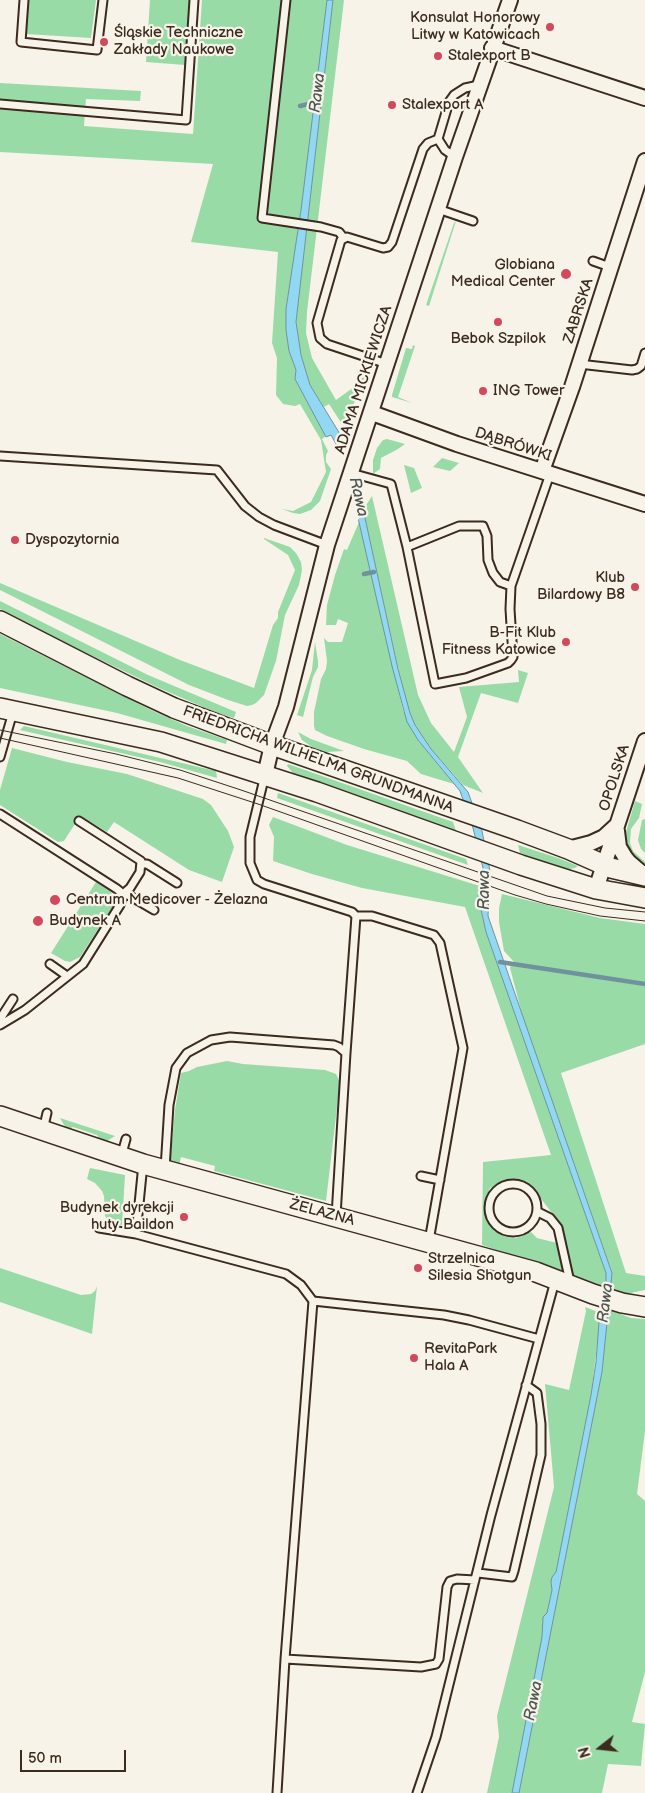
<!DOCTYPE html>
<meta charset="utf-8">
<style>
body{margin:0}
#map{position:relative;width:645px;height:1793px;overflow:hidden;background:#f7f3e8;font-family:"Balsamiq Sans",sans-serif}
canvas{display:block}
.north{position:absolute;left:575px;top:1723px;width:50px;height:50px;-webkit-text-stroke:4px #f7f3e8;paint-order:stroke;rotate:254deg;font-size:14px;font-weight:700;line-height:20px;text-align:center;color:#3b2a1e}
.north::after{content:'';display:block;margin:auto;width:18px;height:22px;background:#3b2a1e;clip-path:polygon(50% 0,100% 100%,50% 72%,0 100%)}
.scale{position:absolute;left:20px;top:1750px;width:106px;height:22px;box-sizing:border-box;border:2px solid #3b2a1e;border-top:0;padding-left:6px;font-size:15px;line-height:18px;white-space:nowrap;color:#3b2a1e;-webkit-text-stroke:4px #f7f3e8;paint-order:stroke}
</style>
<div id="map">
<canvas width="645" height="1793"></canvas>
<div class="north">N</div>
<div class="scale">50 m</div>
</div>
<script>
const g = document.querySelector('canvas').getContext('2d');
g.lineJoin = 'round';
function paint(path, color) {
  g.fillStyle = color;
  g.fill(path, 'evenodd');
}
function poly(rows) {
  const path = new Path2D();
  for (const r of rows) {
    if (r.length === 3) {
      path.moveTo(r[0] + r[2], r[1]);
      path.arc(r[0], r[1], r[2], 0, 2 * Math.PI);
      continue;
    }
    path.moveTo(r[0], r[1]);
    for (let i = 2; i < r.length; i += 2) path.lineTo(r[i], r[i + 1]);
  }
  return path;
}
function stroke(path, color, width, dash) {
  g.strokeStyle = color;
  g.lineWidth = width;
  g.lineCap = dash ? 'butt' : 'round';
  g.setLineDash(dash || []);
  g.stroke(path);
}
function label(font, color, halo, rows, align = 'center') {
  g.font = font + ' "Balsamiq Sans",sans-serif';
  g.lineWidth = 4.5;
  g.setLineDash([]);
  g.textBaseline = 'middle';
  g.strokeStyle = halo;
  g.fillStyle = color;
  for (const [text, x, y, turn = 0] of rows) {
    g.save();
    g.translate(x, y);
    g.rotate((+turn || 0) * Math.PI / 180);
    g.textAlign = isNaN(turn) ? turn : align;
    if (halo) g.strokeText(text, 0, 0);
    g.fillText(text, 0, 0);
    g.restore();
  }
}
paint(poly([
 [28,0,96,0,91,38,26,34],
 [150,0,189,0,185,65,146,62],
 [202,0,327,0,301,210,286,309,286,330,289,351,296,370,295,379,326,436,322,439,328,451,326,455,326,462,331,469,320,501,311,510,300,514,293,513,282,509,293,511,311,502,326,472,321,440,300,404,295,406,283,404,276,395,277,358,272,343,278,252,191,242,213,164,0,152,0,83,141,91,140,101,86,99,84,126,193,134],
 [333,0,344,0,307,312,306,333,312,358,336,400,354,387,366,374,345,425,342,424,329,404,324,407,310,385,301,355,296,322],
 [456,221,429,306,426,305,454,223],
 [413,345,415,346,398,397,412,403,392,397,392,395,406,348,412,349],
 [387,439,405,444,398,449,381,458,380,469,373,474,373,460,377,448,383,440],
 [442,458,459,463,450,471,433,467],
 [404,465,414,468,422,488,411,493],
 [372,496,418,695,431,723,454,752,467,717,459,687,519,682,518,670,528,673,518,703,481,693,458,757,483,793,463,785,431,749,415,725,410,713,405,699,363,510],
 [359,522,403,710,418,740,454,784,421,774,407,761,364,749,327,736,315,730,314,726,314,712,321,679,326,669,327,661,324,638,328,642,342,642,348,623,338,619,336,625,326,625,327,605,335,575,344,549,347,550],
 [264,538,290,547,296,553,301,562,302,570,299,585,285,615,276,661,264,695,256,703,252,705,247,706,228,700,189,685,0,590,0,583,180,660,254,688,273,625,278,618,278,612,295,570,288,555,264,539],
 [0,601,148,675,236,712,234,718,217,713,159,688,74,647,0,609],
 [0,634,153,711,187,726,227,740,226,744,117,713,0,688],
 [315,642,318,661,318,667,313,677,303,717,297,715,312,670],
 [24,726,216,771,217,778,160,762,20,730],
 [298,732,311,739,344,751,326,752,312,747,302,740],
 [12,748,67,762,127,774,203,799,211,805,228,831,234,847,222,882,189,870,114,822,107,832,80,816,64,841,58,842,0,805,0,790],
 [288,764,453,822,456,831,293,773,287,766],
 [278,793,466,859,468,865,277,798],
 [635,801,642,804,639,818,631,829,630,843,633,851,645,862,645,867,636,862,625,845,626,832],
 [273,817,347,845,483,887,478,896,486,932,606,1273,606,1287,573,1275,562,1226,528,1182,517,1179,502,1181,490,1188,486,1199,486,1213,491,1226,498,1232,507,1237,516,1238,531,1232,537,1238,557,1243,564,1273,482,1245,483,1162,551,1155,465,907,362,888,312,874,273,861,274,837,269,825],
 [645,819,645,853,641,849,638,840,642,820],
 [518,845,558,858,578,866,575,868,569,869,520,853],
 [96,882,111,892,113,899,113,906,80,957,70,962,65,961,51,953],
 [502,894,600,918,645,924,645,983,515,963,504,951,499,922,499,908],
 [511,965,645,986,645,1044,561,1073,626,1273,645,1276,645,1290,626,1294,610,1288,612,1272,523,1018,510,968],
 [227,1061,243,1064,325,1070,336,1074,340,1082,326,1201,214,1171,215,1166,181,1157,179,1166,170,1163,175,1110,181,1073,189,1071,197,1067],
 [60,1118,115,1136,107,1141,100,1141,97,1135,73,1127,67,1130],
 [90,1168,125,1175,122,1225,110,1222,105,1216,104,1196,102,1191,95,1183,87,1179],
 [0,1268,81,1295,91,1294,95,1291,97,1286,92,1334,0,1302],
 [585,1307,601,1313,591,1395,556,1572,552,1577,551,1582,552,1590,547,1613,543,1617,542,1637,512,1793,487,1793,499,1737,497,1716,554,1487,545,1384,569,1390,586,1311],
 [607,1309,631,1318,645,1319,645,1431,637,1494,645,1501,645,1672,632,1722,645,1724,641,1766,608,1764,602,1793,519,1793,602,1372]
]), '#99dba6');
const water = poly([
 [327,0,333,0,296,322,301,355,310,385,343,439,353,463,398,669,410,713,415,725,431,749,468,792,482,831,490,871,488,916,612,1273,602,1372,519,1793,512,1793,542,1637,543,1617,547,1613,552,1590,551,1582,552,1577,556,1572,591,1395,596,1362,599,1322,606,1287,606,1273,486,932,478,896,484,885,483,868,473,828,460,791,418,740,407,722,392,666,347,470,342,455,331,435,326,437,295,379,296,370,289,351,286,330,286,309,301,210,327,0]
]);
paint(water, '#92d8f3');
stroke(water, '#6f929e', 1);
paint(poly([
 [342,433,356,463,365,507,357,522,345,471,337,450]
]), '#f7f3e8');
stroke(poly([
 [300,106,317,102],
 [364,574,374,572],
 [500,962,645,984]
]), '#6f929e', 4.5);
const lane = poly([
 [24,0,21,42,97,50,103,0],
 [286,0,262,218,321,227,339,232,343,237],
 [0,104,186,120,194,0],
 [455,157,445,150,438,139,449,102,454,95,465,88,479,85],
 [438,209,473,221],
 [593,261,610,267],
 [387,364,327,344,320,338,317,323,341,240,347,237,383,248,388,247,392,242,423,149,428,143,438,139],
 [579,364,632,370,637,369,641,366,645,353],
 [0,456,217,470,245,506,259,517,274,525,327,545],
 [351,473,391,484,407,547,435,684,466,678,508,663,511,660,513,657,510,609,511,586],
 [407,547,459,526,483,526,487,536,488,560,493,573,500,582,511,586,550,474],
 [0,757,13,712],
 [265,775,250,837,250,863,257,880,264,884,352,912,356,916,346,1053],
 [0,814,117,889,123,894,120,905,83,964,25,1010,0,1025],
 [79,821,141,861,140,872,130,888,123,894],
 [142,864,147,864,177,883],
 [123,894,130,896,154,910],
 [356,916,372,916,434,935,440,943,463,1048,429,1241],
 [50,964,67,976],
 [0,1019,13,999],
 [43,1130,47,1113],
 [121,1157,126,1139],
 [165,1169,169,1105,176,1068,187,1053,211,1040,230,1037,334,1045,339,1047,346,1053,336,1216],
 [421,1176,440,1180],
 [513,1208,24],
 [538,1212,550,1218,558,1228,570,1282],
 [99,1228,136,1234,143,1164],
 [136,1234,286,1274,301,1285,313,1301],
 [478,1573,512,1577,514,1571,541,1455,541,1424,537,1393,526,1385],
 [285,1659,421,1667,436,1664,439,1659,447,1587,450,1581,457,1579,475,1580],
 [277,1793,285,1659,313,1301,444,1315,469,1320,539,1339],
 [417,1793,436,1737,491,1515,555,1281]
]);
const street = poly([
 [492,48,645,98],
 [372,413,457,444,645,504],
 [542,471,572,387,645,161],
 [265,775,272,745,286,707,327,545,455,157,510,0],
 [617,831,619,847,625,857,629,862,644,875],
 [568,849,591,843,604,837,616,826],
 [596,889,645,741]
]);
const secondary = poly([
 [0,621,127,686,174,708,272,745,517,830,568,849,611,868,645,876],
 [0,708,161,742,317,792,521,865,596,889,645,898],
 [0,1116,143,1164,536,1272,593,1294,622,1303,645,1307]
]);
stroke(lane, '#3b2a1e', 11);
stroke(street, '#3b2a1e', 18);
stroke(secondary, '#3b2a1e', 22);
stroke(lane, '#f7f3e8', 7);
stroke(street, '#f7f3e8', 14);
stroke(secondary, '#f7f3e8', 19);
stroke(poly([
 [0,730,116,754,180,770,241,790,547,896,605,908,645,912],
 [0,738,178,778,258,804,515,895,546,904,600,916,645,921]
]), '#3b2a1e', 1);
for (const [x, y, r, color] of [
 [550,27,5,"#d1495b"],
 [104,42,5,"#d1495b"],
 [438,56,5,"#d1495b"],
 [392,105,5,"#d1495b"],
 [566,274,6,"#d1495b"],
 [498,322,5,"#d1495b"],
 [483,391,5,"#d1495b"],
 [15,540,5,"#d1495b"],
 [635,587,5,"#d1495b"],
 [566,642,5,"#d1495b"],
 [55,900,6,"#d1495b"],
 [38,921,6,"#d1495b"],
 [184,1217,5,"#d1495b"],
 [418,1268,5,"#d1495b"],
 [414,1358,5,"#d1495b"]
]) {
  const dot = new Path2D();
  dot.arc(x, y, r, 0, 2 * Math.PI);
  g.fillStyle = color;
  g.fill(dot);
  stroke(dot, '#f7f3e8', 2);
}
label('15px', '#3b2a1e', '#f7f3e8', [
 ["Konsulat Honorowy",540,18,"right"],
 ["Litwy w Katowicach",540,35,"right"],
 ["Śląskie Techniczne",114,33],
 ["Zakłady Naukowe",114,50],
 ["Stalexport B",448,56],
 ["Stalexport A",402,105],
 ["Globiana",555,265,"right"],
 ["Medical Center",555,282,"right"],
 ["Bebok Szpilok",498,339,"center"],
 ["ING Tower",493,391],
 ["Dyspozytornia",25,540],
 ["Klub",625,578,"right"],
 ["Bilardowy B8",625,595,"right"],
 ["B-Fit Klub",556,633,"right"],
 ["Fitness Katowice",556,650,"right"],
 ["Centrum Medicover - Żelazna",66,900],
 ["Budynek A",49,921],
 ["Budynek dyrekcji",174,1208,"right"],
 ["huty Baildon",174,1225,"right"],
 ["Strzelnica",428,1259],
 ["Silesia Shotgun",428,1276],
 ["RevitaPark",424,1349],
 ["Hala A",424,1366]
], 'left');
label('15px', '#3b2a1e', '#f7f3e8', [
 ["ZABRSKA",579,311,-72],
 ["ADAMA MICKIEWICZA",364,380,-72],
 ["DĄBRÓWKI",513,445,18],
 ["FRIEDRICHA WILHELMA GRUNDMANNA",318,760,20],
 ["OPOLSKA",615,778,-72],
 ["ŻELAZNA",322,1213,15]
]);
label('italic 16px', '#515653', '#f7f3e8', [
 ["Rawa",318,93,-83],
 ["Rawa",358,497,77],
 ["Rawa",485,890,-90],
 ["Rawa",606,1303,-83],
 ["Rawa",534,1701,-79]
]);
</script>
